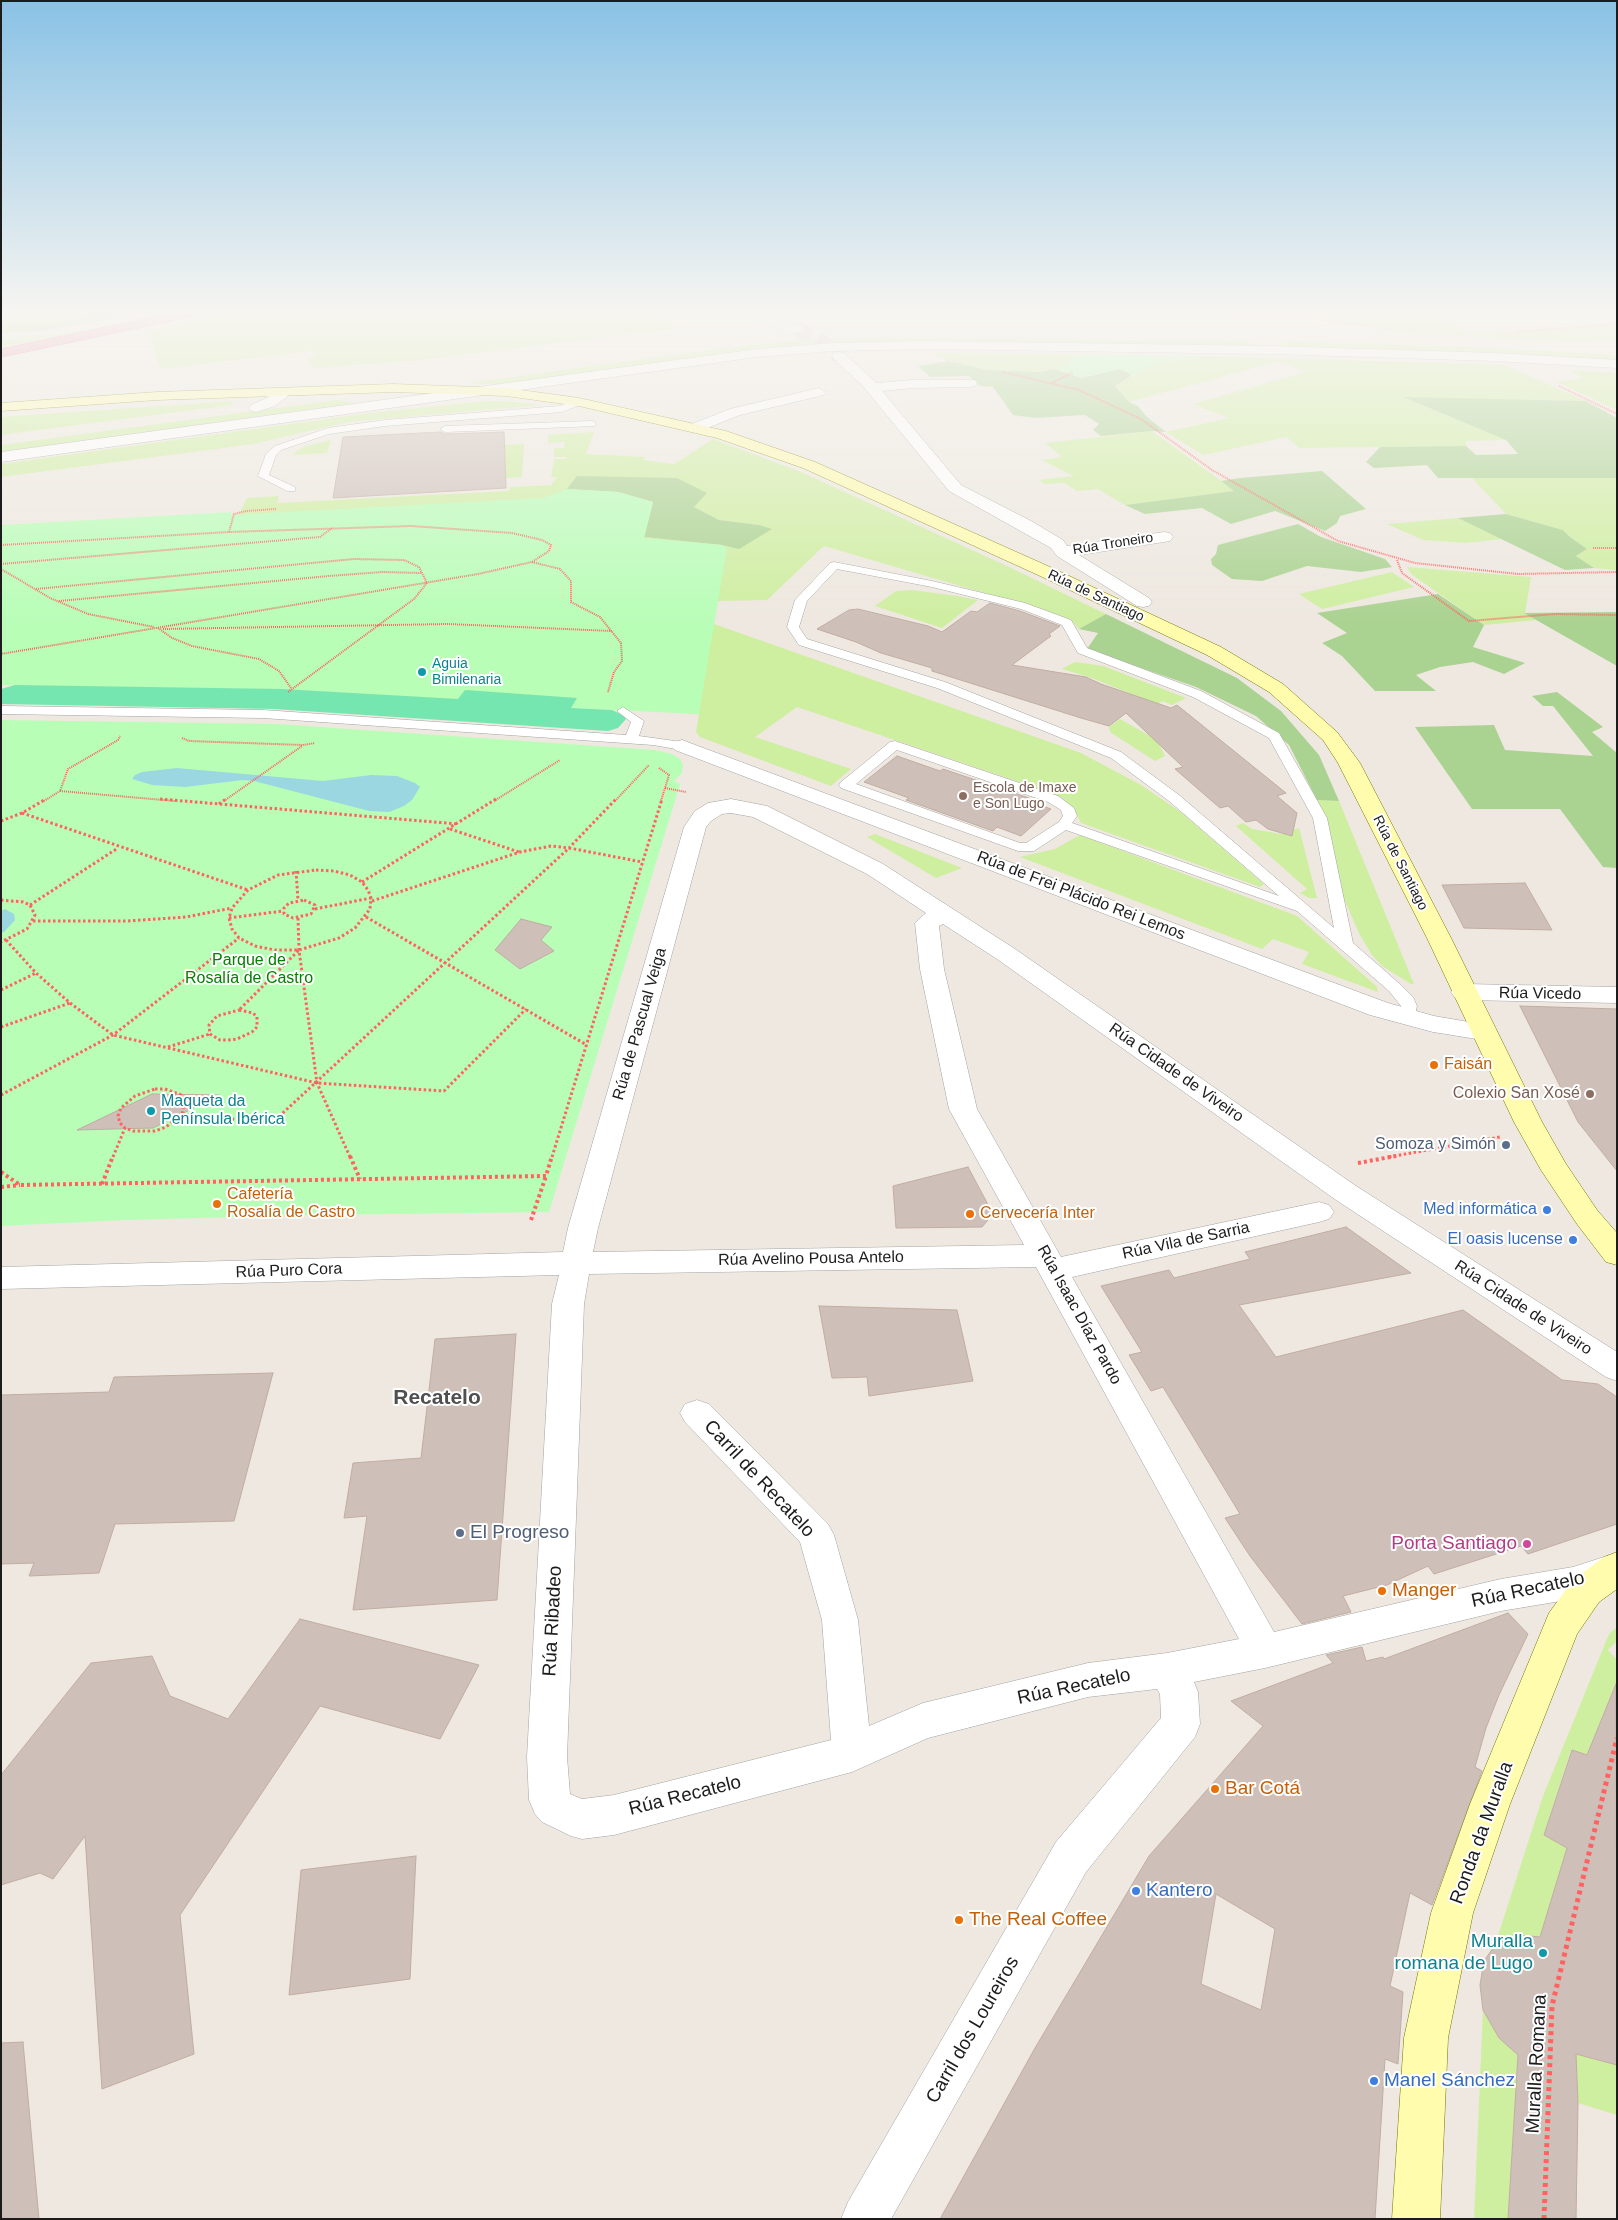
<!DOCTYPE html>
<meta charset="utf-8">
<style>
body{margin:0}
#map{position:relative;width:1618px;height:2220px;overflow:hidden;background:#eee8e0;font-family:Arial,sans-serif}
canvas{display:block}
.frame{position:absolute;inset:0;border:2px solid #1c1c1c;pointer-events:none}
</style>
<div id="map">
<canvas width="1618" height="2220"></canvas>
<div class="frame"></div>
</div>
<script>
const g = document.querySelector('canvas').getContext('2d');
g.lineJoin = 'round';
function paint(path, color) {
  g.fillStyle = color;
  g.fill(path, 'evenodd');
}
function poly(rows) {
  const path = new Path2D();
  for (const r of rows) {
    path.moveTo(r[0], r[1]);
    for (let i = 2; i < r.length; i += 2) path.lineTo(r[i], r[i + 1]);
  }
  return path;
}
function stroke(path, color, width, dash) {
  g.strokeStyle = color;
  g.lineWidth = width;
  g.lineCap = dash ? 'butt' : 'round';
  g.setLineDash(dash || []);
  g.stroke(path);
}
function label(font, color, halo, rows, align = 'center') {
  g.font = font + ' Arial,sans-serif';
  g.lineWidth = 4;
  g.setLineDash([]);
  g.textBaseline = 'middle';
  g.strokeStyle = halo;
  g.fillStyle = color;
  for (const [text, x, y, turn = 0] of rows) {
    g.save();
    g.translate(x, y);
    g.rotate((+turn || 0) * Math.PI / 180);
    g.textAlign = isNaN(turn) ? turn : align;
    if (halo) g.strokeText(text, 0, 0);
    g.fillText(text, 0, 0);
    g.restore();
  }
}
paint(poly([
 [1,313,101,313,66,320,11,324,4,333,1,333],
 [222,313,664,313,680,328,413,361,314,368,307,359,315,357,314,351,160,369,149,333,158,329],
 [1261,313,1445,313,1463,332,1617,324,1617,340,1591,340,1589,343,1405,334,1340,321,1288,316,1266,317],
 [113,325,50,338,1,347,1,338,58,334],
 [883,337,1246,341,1260,345,1257,347,816,346,504,385,469,383,723,348,798,340],
 [1290,341,1476,347,1617,355,1617,362,1284,347,1280,344],
 [932,353,1076,354,1062,371,1054,369,1039,372,988,370,948,361],
 [1204,356,1504,365,1586,401,1405,398,1506,440,1466,441,1466,446,1299,448,1287,437,1203,455,1166,432,1229,418,1193,404,1306,372,1280,361,1129,402,1115,385,1157,363],
 [1570,370,1617,373,1617,410,1556,382,1583,378],
 [337,400,355,403,1,453,1,445],
 [233,401,232,405,1,435,1,417],
 [485,401,505,401,543,405,348,422,254,444,1,477,1,464,370,413],
 [1152,431,1235,491,1125,505,1098,489,1077,491,1065,483,1045,484,1039,480,1073,476,1042,460,1062,457,1045,443],
 [594,432,586,454,645,457,644,460,674,464,713,439,801,472,1005,565,1106,614,1079,629,1070,619,1032,607,824,546,767,600,718,601,714,624,1081,753,1141,785,1182,813,1264,884,1260,887,1081,823,1075,811,1062,798,1037,788,797,707,755,737,851,769,831,786,700,737,696,732,699,714,282,689,1,685,231,512,231,515,239,514,247,498,279,496,277,503,509,491,510,487,551,485,557,477,551,477,554,459,566,459,567,457,554,457,554,448,564,448,565,442,548,443,548,435],
 [568,489,706,494,694,507,719,520,759,525,722,545,644,537,618,492],
 [331,440,327,453,293,455,298,450,306,446],
 [524,444,522,477,506,478,504,445],
 [1472,478,1617,478,1617,570,1594,568,1576,556,1587,549,1570,537,1563,530,1506,514],
 [1458,518,1502,539,1466,543,1423,540,1387,524],
 [1407,567,1531,577,1525,613,1536,620,1484,625,1411,574],
 [1392,572,1414,587,1322,609,1299,594],
 [912,590,957,596,978,600,942,628,875,606,896,591],
 [1075,662,1103,666,1186,698,1172,705,1163,701,1150,708,1144,699,1092,678,1062,669],
 [1120,719,1157,740,1165,756,1155,761,1110,732,1109,727],
 [1317,800,1339,801,1414,984,1411,984,1382,966,1372,955,1360,935,1340,890],
 [1243,823,1252,829,1281,834,1299,828,1317,898,1309,898,1300,893,1307,889,1236,826],
 [875,834,962,868,936,878,867,837],
 [1080,835,1297,916,1377,987,1378,992,1302,964,1309,952,1273,939,1262,949,1020,857,1055,849],
 [1617,1627,1617,1641,1608,1650,1617,1660,1617,1682,1587,1755,1571,1750,1544,1835,1567,1848,1540,1937,1519,1935,1495,1945,1543,1796,1609,1634],
 [1483,2010,1499,2038,1518,2055,1508,2219,1474,2219],
 [1576,2054,1617,2065,1617,2115,1578,2103]
]), '#ceeea0');
paint(poly([
 [101,313,148,313,41,331,4,333,11,324,66,320],
 [948,361,988,370,1039,372,1054,369,1082,378,1119,369,1129,373,1131,376,1115,386,1129,402,1138,406,1147,417,1166,432,1152,431,1101,436,1093,430,1099,424,1085,415,1035,418,1013,415,993,387,980,386,969,376,930,377,918,366],
 [1403,397,1586,401,1617,418,1617,478,1438,478,1427,465,1374,468,1366,462,1380,447,1466,446,1476,455,1518,454,1506,440],
 [1322,471,1366,509,1340,516,1337,523,1325,531,1275,511,1231,524,1202,508,1145,514,1125,505,1234,491,1221,481,1240,478],
 [577,476,677,478,707,493,694,507,719,520,759,525,772,529,739,549,722,545,644,537,653,502,618,492,567,489],
 [1506,514,1563,530,1570,537,1587,549,1576,556,1594,568,1565,570,1458,518],
 [1298,524,1321,537,1385,559,1392,567,1361,572,1307,566,1262,581,1232,579,1212,565,1211,559,1216,554,1218,545],
 [1438,594,1484,625,1473,647,1525,663,1504,674,1473,662,1440,667,1416,675,1436,691,1375,691,1342,656,1322,643,1347,633,1317,613],
 [1617,612,1617,666,1524,613],
 [1106,614,1237,678,1281,711,1319,755,1339,801,1317,800,1289,745,1256,716,1196,687,1087,649,1098,633,1079,629],
 [1557,692,1603,727,1592,732,1617,753,1617,868,1603,867,1560,809,1472,809,1415,727,1494,725,1505,750,1593,756,1553,706,1543,706,1532,696]
]), '#aad290');
paint(poly([
 [1076,354,1204,356,1157,363,1131,376,1129,373,1119,369,1082,378,1062,371],
 [567,489,618,492,653,502,644,538,722,545,727,548,699,714,571,708,576,698,465,690,458,699,282,689,1,685,1,525,231,512,231,515,543,498],
 [1,720,277,724,655,750,672,754,680,759,683,765,682,773,674,781,680,784,678,791,549,1212,312,1215,125,1220,1,1226]
]), '#b8feb7');
paint(poly([
 [15,685,282,689,458,699,465,690,577,698,571,708,612,710,625,716,626,719,618,728,608,731,274,709,1,704,1,689]
]), '#75e6b0');
paint(poly([
 [177,768,323,781,371,775,397,776,415,783,420,787,412,800,404,806,389,812,369,811,254,781,243,780,185,787,152,785,132,779,135,775,142,772],
 [5,909,14,914,15,920,4,932,1,933,1,911]
]), '#9bd7e1');
const building = poly([
 [441,432,445,434,504,432,506,488,333,498,343,437,441,432],
 [990,603,1020,611,1060,626,1049,634,1051,636,1012,665,1086,677,1101,684,1171,708,1177,705,1286,793,1277,796,1297,813,1292,836,1268,829,1256,820,1246,822,1228,806,1220,808,1175,769,1183,767,1126,713,1109,726,1081,718,932,671,932,668,881,653,856,642,817,629,849,610,858,609,928,626,942,632,971,611,977,612,990,603],
 [897,756,940,771,943,769,1029,798,1026,800,1051,809,1021,836,997,827,993,831,906,800,909,798,864,782,897,756],
 [1525,883,1552,930,1464,928,1442,885,1525,883],
 [521,919,552,927,541,940,554,951,520,969,495,950,521,919],
 [1520,1006,1617,1009,1617,1171,1578,1122,1520,1006],
 [152,1094,220,1095,153,1128,77,1130,152,1094],
 [968,1167,993,1214,982,1227,896,1228,893,1186,968,1167],
 [1346,1227,1411,1273,1239,1305,1276,1357,1463,1310,1562,1380,1598,1384,1617,1397,1617,1524,1528,1554,1521,1546,1434,1574,1428,1566,1387,1585,1343,1596,1351,1612,1302,1624,1250,1556,1225,1518,1240,1514,1163,1387,1151,1391,1129,1355,1142,1352,1101,1286,1169,1270,1174,1278,1250,1259,1245,1252,1346,1227],
 [819,1306,957,1310,973,1381,869,1396,867,1377,832,1378,819,1306],
 [516,1334,497,1600,353,1610,367,1516,344,1518,353,1463,421,1458,435,1339,516,1334],
 [273,1373,234,1521,115,1524,99,1573,29,1576,34,1563,1,1564,1,1395,109,1392,114,1377,273,1373],
 [1508,1613,1528,1634,1499,1695,1486,1728,1475,1767,1482,1771,1432,1905,1410,1893,1390,1986,1403,1992,1398,2064,1385,2059,1375,2219,940,2219,1035,2048,1149,1856,1263,1726,1231,1701,1333,1663,1326,1655,1362,1647,1366,1661,1383,1657,1384,1659,1508,1613],
 [1216,1894,1275,1929,1261,2010,1201,1984,1216,1894],
 [300,1619,479,1665,440,1739,320,1706,180,1915,194,2054,102,2089,85,1836,53,1879,40,1873,1,1885,1,1775,91,1663,152,1656,170,1696,228,1719,300,1619],
 [1616,1684,1617,2065,1576,2054,1578,2103,1576,2219,1508,2219,1518,2055,1499,2038,1483,2010,1480,1985,1484,1961,1495,1945,1506,1939,1519,1935,1540,1937,1567,1848,1544,1835,1572,1750,1587,1755,1616,1684],
 [416,1856,410,1979,289,1995,301,1870,416,1856],
 [23,2042,39,2219,1,2219,1,2043,23,2042]
]);
paint(building, '#cec0b9');
stroke(building, '#c1aca1', 1);
stroke(poly([
 [797,329,822,342,839,356]
]), '#cec9c3', 15, [15, 8]);
const lane = poly([
 [579,399,582,400,582,404,562,412,385,426,329,434,281,450,276,455,269,475,295,487,295,491,287,491,258,476,266,454,275,446,328,428,385,420,560,406,579,399],
 [592,421,595,422,595,426,445,432,440,429,445,426,592,421],
 [834,562,932,581,1025,603,1071,620,1087,648,1201,691,1279,733,1327,818,1353,943,1401,985,1413,997,1417,1006,1413,1022,1401,1022,1399,1018,1401,1006,1389,991,1297,911,1066,830,1034,851,1018,851,841,788,839,785,841,782,890,742,895,741,1058,796,1074,808,1077,816,1072,823,1279,896,1169,801,1111,758,937,688,799,645,787,627,795,600,830,563,834,562],
 [837,569,932,587,1021,609,1062,625,1078,653,1193,697,1269,738,1313,818,1334,928,1179,795,1121,752,945,682,807,639,799,627,807,601,837,569],
 [897,750,1048,802,1061,810,1063,816,1059,822,1026,843,1020,843,856,784,897,750],
 [1,706,263,710,626,735,631,722,617,711,623,707,644,721,639,736,682,742,689,746,682,750,653,745,263,718,1,714,1,706]
]);
const street = poly([
 [740,313,759,313,802,326,804,329,797,333,792,332,741,316,740,313],
 [922,341,1271,346,1495,353,1617,360,1617,368,1495,361,1271,354,922,349,833,351,757,357,1,462,1,452,757,349,833,343,922,341],
 [839,352,844,353,876,383,912,380,975,380,977,383,975,386,970,387,912,388,882,391,961,485,1031,521,1063,540,1067,546,1164,532,1170,533,1173,537,1170,541,1164,542,1079,555,1149,598,1152,602,1149,606,1143,607,1137,606,1057,556,1051,548,949,491,862,385,834,359,832,356,834,353,839,352],
 [267,388,286,393,288,396,275,406,256,412,251,411,249,408,251,405,269,397,262,395,260,392,267,388],
 [819,388,826,392,824,395,740,415,697,432,692,430,689,427,692,424,730,409,819,388],
 [682,740,1388,1003,1434,1016,1492,1026,1496,1032,1492,1038,1483,1040,1433,1032,1370,1015,675,750,672,746,675,742,682,740],
 [731,799,767,806,883,864,1015,949,1356,1186,1617,1352,1617,1381,1606,1377,1336,1200,997,959,943,924,939,926,944,969,977,1109,1061,1257,1319,1202,1329,1205,1334,1212,1329,1219,1319,1222,1072,1277,1274,1632,1501,1579,1573,1567,1607,1556,1617,1560,1617,1584,1573,1599,1501,1611,1265,1668,1194,1682,1198,1692,1200,1724,1195,1737,1086,1872,891,2219,841,2219,848,2202,1056,1842,1161,1718,1160,1694,1157,1689,1088,1697,928,1738,852,1772,614,1835,582,1839,571,1836,542,1822,535,1814,529,1800,527,1757,552,1304,559,1275,1,1289,1,1267,563,1252,568,1228,684,827,695,811,708,803,731,799],
 [731,813,753,817,867,874,926,913,915,923,920,969,949,1109,1024,1245,593,1252,598,1228,706,827,711,821,722,814,731,813],
 [1036,1267,1239,1639,1167,1653,1088,1663,923,1703,869,1726,858,1620,834,1535,828,1524,709,1404,697,1400,685,1404,680,1413,685,1422,800,1542,822,1620,831,1740,614,1795,582,1799,570,1794,567,1757,584,1304,589,1274,1036,1267],
 [1464,984,1617,987,1617,1003,1464,1000,1455,998,1451,992,1455,986,1464,984]
]);
const secondary = poly([
 [393,384,506,388,579,398,726,431,815,462,1050,567,1221,647,1283,684,1337,732,1360,763,1451,938,1542,1122,1566,1164,1597,1210,1617,1233,1617,1265,1606,1262,1577,1224,1541,1170,1514,1122,1427,938,1338,763,1323,740,1269,692,1207,655,1038,575,803,468,717,438,579,406,506,396,393,392,157,400,1,411,1,403,157,392,393,384],
 [1617,1552,1617,1589,1599,1602,1577,1634,1510,1804,1473,1913,1448,2038,1440,2219,1392,2219,1404,2038,1431,1913,1470,1804,1549,1613,1573,1580,1604,1557,1617,1552]
]);
const highway = poly([
 [172,313,197,313,191,317,1,357,1,349,172,313]
]);
stroke(lane, '#a3a3a3', 1);
stroke(street, '#a3a3a3', 1);
stroke(secondary, '#737500', 1);
stroke(highway, '#e6136f', 1);
stroke(poly([
 [1234,313,1258,317,1299,317,1376,327],
 [1515,332,1617,324],
 [1002,372,1079,390,1141,419,1212,470,1338,541,1415,563,1518,574,1617,572],
 [1052,383,1073,372],
 [1559,386,1617,414],
 [229,532,234,514,246,511,276,509],
 [1,545,229,532,411,526,512,533,542,540,551,545,549,551,532,562,478,574,1,654],
 [1593,548,1617,548],
 [1397,560,1402,573,1469,621,1555,614,1617,615],
 [532,562,560,569,571,581,571,602,600,617,621,643,622,661,614,672,608,692],
 [1,564,320,537,332,528],
 [1,569,50,598,88,614,154,627],
 [36,589,354,559,404,560,419,567,427,583,414,599,288,692],
 [59,601,329,576,382,572,421,573],
 [158,628,172,638,192,646,259,659,279,671,291,688],
 [163,629,448,624,612,631],
 [182,738,189,741,303,745,315,743],
 [659,768,669,775,661,801],
 [665,788,686,792],
 [60,791,175,801],
 [44,801,60,791,68,769,118,740,120,736],
 [224,801,302,746],
 [494,801,560,760],
 [615,801,649,765]
]), '#ff6260', 2, [1, 1]);
stroke(poly([
 [160,799,458,824],
 [219,804,226,799],
 [22,813,248,890],
 [1,821,22,813,46,799],
 [450,829,519,852],
 [316,870,334,871,350,875,362,882,368,890,371,898,370,909,355,928,339,938,299,950,275,950,255,946,239,938,232,929,229,918,232,908,248,890,278,875,316,870],
 [296,871,298,900],
 [362,882,496,799],
 [1,900,23,902,30,905,35,915,27,929,1,942],
 [304,900,315,905,311,914,293,918,284,914,284,908,289,903,304,900],
 [372,901,520,852,551,846,569,848,616,799],
 [30,905,118,848],
 [315,909,371,898],
 [366,917,585,1044],
 [229,918,283,911],
 [298,918,299,950,317,1083,350,1157],
 [33,921,127,921,186,917,232,908],
 [6,940,36,973,70,1003,113,1035,317,1083,444,1091,526,1009],
 [1,990,36,973],
 [240,1009,299,950],
 [239,1010,253,1013,257,1017,257,1027,252,1032,237,1039,228,1040,220,1040,210,1034,209,1025,217,1016,239,1010],
 [1,1027,70,1003],
 [168,1047,210,1034],
 [155,1089,165,1089,181,1095,185,1100,182,1114,166,1127,155,1131,133,1131,125,1128,120,1123,118,1116,121,1108,135,1096,155,1089],
 [1,1095,113,1035,239,938],
 [182,1114,272,1123,569,848,642,862],
 [113,1157,125,1128],
 [552,1157,662,799],
 [1389,1157,1500,1137]
]), '#ff6260', 3, [2.5, 2.5]);
stroke(poly([
 [350,1156,360,1179],
 [1358,1163,1396,1156],
 [1,1172,20,1185,546,1176,552,1156],
 [102,1184,113,1156],
 [1,1187,20,1185],
 [531,1220,546,1176]
]), '#ff6260', 4, [3, 3]);
stroke(poly([
 [1544,2219,1552,2006,1617,1738]
]), '#ff6260', 5, [4, 4]);
paint(lane, '#fff');
paint(street, '#fff');
paint(secondary, '#fffcad');
paint(highway, '#ee7f9e');
const sky = g.createLinearGradient(0, 0, 0, 624);
sky.addColorStop(0, '#89c2e5');
sky.addColorStop(0.5, '#f7f5f1');
sky.addColorStop(1, '#f7f5f100');
g.fillStyle = sky;
g.fillRect(0, 0, 1618, 624);
for (const [x, y, r, color] of [
 [422,672,5,"#0f9aa8"],
 [963,796,5,"#8d6e63"],
 [1434,1065,5,"#e8710a"],
 [1590,1094,5,"#8d6e63"],
 [151,1111,5,"#0f9aa8"],
 [1506,1145,5,"#5c6f8a"],
 [217,1204,5,"#e8710a"],
 [1547,1210,5,"#3f7fe0"],
 [970,1214,5,"#e8710a"],
 [1573,1240,5,"#3f7fe0"],
 [460,1533,5,"#5c6f8a"],
 [1527,1544,5,"#d1479c"],
 [1382,1591,5,"#e8710a"],
 [1215,1789,5,"#e8710a"],
 [1136,1891,5,"#3f7fe0"],
 [959,1920,5,"#e8710a"],
 [1543,1953,5,"#0f9aa8"],
 [1374,2081,5,"#3f7fe0"]
]) {
  const dot = new Path2D();
  dot.arc(x, y, r, 0, 2 * Math.PI);
  g.fillStyle = color;
  g.fill(dot);
  stroke(dot, '#fff', 2);
}
label('14px', '#1c1c1c', '#fff', [
 ["Rúa Troneiro",1113,544,-9],
 ["Rúa de Santiago",1096,596,25],
 ["Rúa de Santiago",1400,863,63]
]);
label('14px', '#0d838f', '#fff', [
 ["Aguia",432,664],
 ["Bimilenaria",432,680]
], 'left');
label('14px', '#785e54', '#fff', [
 ["Escola de Imaxe",973,788],
 ["e Son Lugo",973,804]
], 'left');
label('16px', '#1c1c1c', '#fff', [
 ["Rúa de Frei Plácido Rei Lemos",1081,896,21],
 ["Rúa Vicedo",1540,994,1],
 ["Rúa de Pascual Veiga",640,1024,-74],
 ["Rúa Cidade de Viveiro",1176,1073,35],
 ["Rúa Vila de Sarria",1186,1241,-12],
 ["Rúa Avelino Pousa Antelo",811,1259,-1],
 ["Rúa Puro Cora",289,1271,-2],
 ["Rúa Cidade de Viveiro",1523,1308,33],
 ["Rúa Isaac Díaz Pardo",1079,1315,61]
]);
label('16px', '#028201', '#fff', [
 ["Parque de",249,961],
 ["Rosalía de Castro",249,979]
]);
label('16px', '#c56008', '#fff', [
 ["Faisán",1444,1065],
 ["Cafetería",227,1195],
 ["Rosalía de Castro",227,1213],
 ["Cervecería Inter",980,1214]
], 'left');
label('16px', '#785e54', '#fff', [
 ["Colexio San Xosé",1580,1094]
], 'right');
label('16px', '#0d838f', '#fff', [
 ["Maqueta da",161,1102],
 ["Península Ibérica",161,1120]
], 'left');
label('16px', '#4e5e75', '#fff', [
 ["Somoza y Simón",1496,1145]
], 'right');
label('16px', '#366cbe', '#fff', [
 ["Med informática",1537,1210],
 ["El oasis lucense",1563,1240]
], 'right');
label('19px', '#1c1c1c', '#fff', [
 ["Carril de Recatelo",759,1479,47],
 ["Rúa Recatelo",1528,1590,-12],
 ["Rúa Ribadeo",553,1621,-87],
 ["Rúa Recatelo",1074,1687,-12],
 ["Rúa Recatelo",685,1796,-14],
 ["Ronda da Muralla",1482,1833,-70],
 ["Carril dos Loureiros",973,2030,-60],
 ["Muralla Romana",1537,2064,-87]
]);
label('19px', '#4e5e75', '#fff', [
 ["El Progreso",470,1533]
], 'left');
label('19px', '#b23c85', '#fff', [
 ["Porta Santiago",1517,1544]
], 'right');
label('19px', '#c56008', '#fff', [
 ["Manger",1392,1591],
 ["Bar Cotá",1225,1789],
 ["The Real Coffee",969,1920]
], 'left');
label('19px', '#366cbe', '#fff', [
 ["Kantero",1146,1891],
 ["Manel Sánchez",1384,2081]
], 'left');
label('19px', '#0d838f', '#fff', [
 ["Muralla",1533,1942],
 ["romana de Lugo",1533,1964]
], 'right');
label('bold 21px', '#4f4f4f', '#fff', [
 ["Recatelo",437,1398]
]);
</script>
